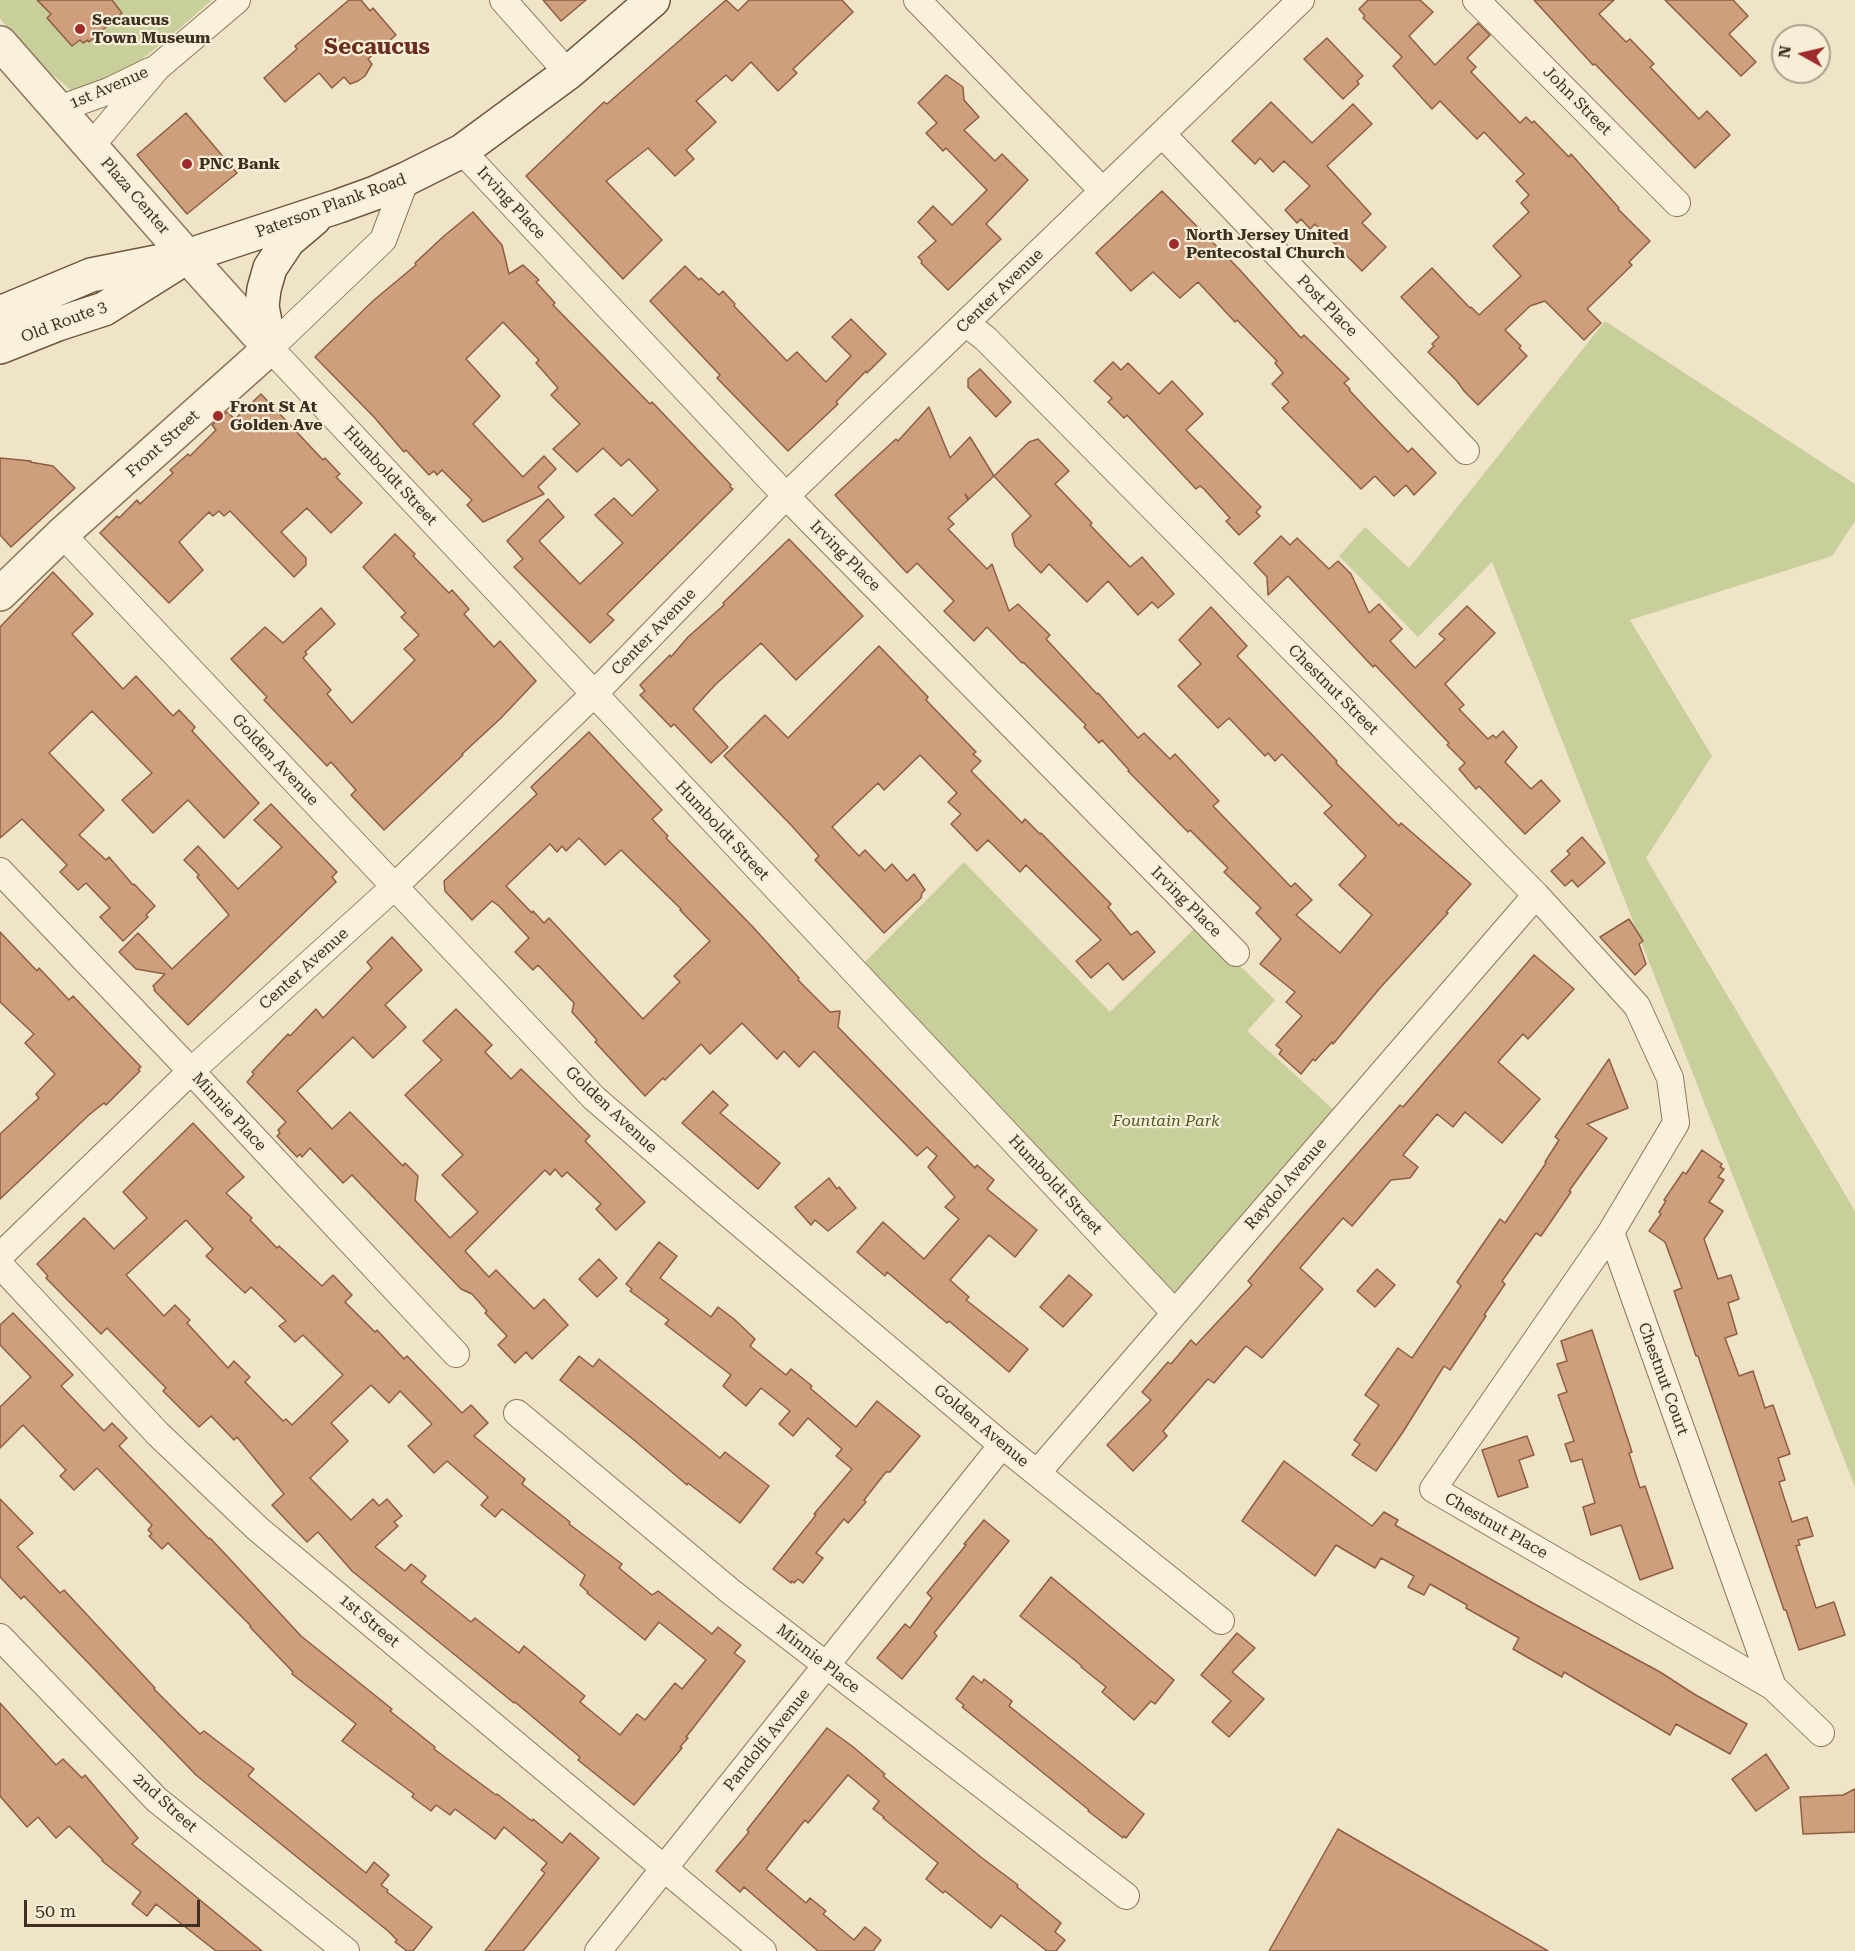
<!DOCTYPE html>
<style>
body{margin:0}
#map{position:relative;width:1855px;height:1951px;overflow:hidden;background:#f0e4c8;font-family:"Roboto Serif",serif}
canvas{display:block}
.north{position:absolute;left:1771px;top:24px;width:60px;height:60px;box-sizing:border-box;background:#f7eed8;border:2px solid #ada18e;border-radius:50%;rotate:278deg;font-size:16px;font-weight:700;line-height:24px;text-align:center;color:#3d2e20}
.north::after{content:'';display:block;margin:auto;width:21px;height:27px;background:#9e2a2b;clip-path:polygon(50% 0,100% 100%,50% 72%,0 100%)}
.scale{position:absolute;left:24px;top:1900px;width:176px;height:27px;box-sizing:border-box;border:3px solid #3d2e20;border-top:0;padding-left:8px;font-size:18px;line-height:21px;white-space:nowrap;color:#3d2e20;-webkit-text-stroke:4px #f7eed8;paint-order:stroke}
</style>
<div id="map">
<canvas width="1855" height="1951"></canvas>
<div class="north">N</div>
<div class="scale">50 m</div>
</div>
<script>
const g = document.querySelector('canvas').getContext('2d');
g.lineJoin = 'round';
function paint(path, color) {
  g.fillStyle = color;
  g.fill(path, 'evenodd');
}
function poly(rows) {
  const path = new Path2D();
  for (const r of rows) {
    path.moveTo(r[0], r[1]);
    for (let i = 2; i < r.length; i += 2) path.lineTo(r[i], r[i + 1]);
  }
  return path;
}
function stroke(path, color, width, dash) {
  g.strokeStyle = color;
  g.lineWidth = width;
  g.lineCap = dash ? 'butt' : 'round';
  g.setLineDash(dash || []);
  g.stroke(path);
}
function label(font, color, halo, rows, align = 'center') {
  g.font = font + ' "Roboto Serif",serif';
  g.lineWidth = 4.5;
  g.setLineDash([]);
  g.textBaseline = 'middle';
  g.strokeStyle = halo;
  g.fillStyle = color;
  for (const [text, x, y, turn = 0] of rows) {
    g.save();
    g.translate(x, y);
    g.rotate((+turn || 0) * Math.PI / 180);
    g.textAlign = isNaN(turn) ? turn : align;
    if (halo) g.strokeText(text, 0, 0);
    g.fillText(text, 0, 0);
    g.restore();
  }
}
paint(poly([
 [0,0,212,0,179,29,119,78,73,92,33,58,0,19],
 [1605,321,1855,484,1855,521,1832,556,1630,620,1712,756,1646,858,1855,1211,1855,1487,1492,562,1418,637,1339,556,1365,527,1409,568],
 [964,862,1110,1012,1198,925,1275,1000,1247,1031,1336,1112,1173,1303,855,972]
]), '#c9cf9b');
const building = poly([
 [37,0,112,0,122,13,89,42,88,40,83,43,80,40,72,46,47,18,51,14,37,0],
 [349,0,361,0,370,11,373,8,396,35,368,59,372,64,365,76,358,81,350,84,344,77,332,88,319,73,285,102,264,78,297,49,295,46,349,0],
 [543,0,586,0,561,21,543,0],
 [726,0,738,11,749,0,842,0,853,12,793,69,797,73,778,91,751,62,732,81,726,75,696,101,716,122,686,150,694,159,675,176,648,148,606,181,662,240,623,279,526,176,604,102,607,104,726,0],
 [1368,0,1420,0,1433,12,1409,36,1435,65,1478,23,1490,35,1467,58,1476,67,1471,72,1520,123,1526,117,1532,123,1534,121,1569,157,1571,154,1619,208,1618,209,1650,241,1629,262,1632,265,1587,309,1601,323,1584,340,1545,301,1530,306,1505,330,1521,346,1519,348,1527,356,1478,405,1464,391,1457,381,1428,352,1434,346,1432,344,1439,337,1401,297,1432,268,1470,308,1471,307,1479,315,1521,276,1493,246,1529,212,1521,203,1529,195,1516,181,1524,174,1484,132,1477,139,1440,101,1432,109,1393,66,1402,57,1363,18,1365,16,1359,9,1368,0],
 [1534,0,1614,0,1599,14,1626,42,1630,39,1654,64,1650,67,1699,119,1707,111,1730,135,1695,168,1595,64,1593,65,1534,0],
 [1665,0,1733,0,1748,16,1729,34,1756,62,1741,76,1665,0],
 [1327,38,1363,76,1357,81,1359,84,1343,99,1304,59,1327,38],
 [946,75,963,87,964,100,979,117,964,130,995,161,1002,154,1028,180,986,224,1001,239,948,290,921,263,922,261,918,257,936,241,918,222,933,206,952,225,987,190,946,148,943,151,926,133,937,123,918,103,946,75],
 [1271,102,1312,143,1353,104,1372,124,1327,166,1371,214,1362,223,1386,247,1362,271,1315,224,1310,229,1301,219,1297,223,1285,210,1310,186,1284,161,1273,172,1260,158,1255,164,1232,141,1271,102],
 [186,113,237,173,187,214,137,155,186,113],
 [1162,191,1239,269,1301,338,1304,335,1349,379,1344,383,1350,389,1349,390,1380,423,1408,452,1412,448,1436,473,1414,495,1406,485,1394,496,1375,476,1361,489,1282,408,1289,402,1272,384,1283,373,1275,363,1277,361,1237,320,1235,322,1198,282,1180,298,1153,272,1131,291,1096,253,1162,191],
 [473,212,502,245,509,274,523,265,539,280,536,282,555,303,553,305,650,404,652,402,731,485,730,487,733,489,607,614,614,620,590,643,514,567,523,559,507,541,548,499,564,517,539,541,580,584,623,543,595,515,614,498,632,516,658,490,629,459,621,466,603,448,577,472,553,449,580,424,551,395,558,388,536,363,539,360,503,322,466,359,500,396,473,424,523,477,544,456,556,469,538,487,544,494,483,522,467,505,472,500,442,470,437,475,434,471,429,475,406,450,404,452,374,417,315,357,374,300,416,265,415,263,444,236,473,212],
 [685,266,699,280,701,278,719,295,723,291,735,304,734,306,787,361,797,352,826,382,851,356,832,337,851,319,886,354,867,373,866,371,836,402,838,404,788,451,717,378,720,375,650,301,685,266],
 [1113,362,1121,370,1128,363,1159,394,1172,381,1203,414,1186,430,1261,507,1256,512,1260,516,1239,535,1226,521,1230,518,1204,489,1200,486,1196,489,1127,415,1124,418,1108,402,1112,398,1094,381,1113,362],
 [980,369,1011,402,996,417,968,387,968,379,980,369],
 [261,394,323,460,325,458,340,474,336,477,362,503,331,533,307,508,281,532,306,558,306,565,294,577,230,511,224,516,219,511,213,516,209,512,179,542,203,570,169,603,100,533,117,516,119,518,137,500,140,504,173,473,170,470,188,454,190,456,216,430,212,425,227,412,235,419,261,394],
 [929,407,950,458,970,437,994,476,969,499,965,494,968,500,948,518,954,524,948,529,987,569,992,564,1009,611,1018,604,1050,635,1046,639,1097,694,1098,693,1138,738,1144,733,1170,759,1175,754,1219,801,1213,806,1291,887,1295,883,1312,900,1296,915,1340,953,1372,915,1339,885,1366,856,1324,813,1332,806,1282,754,1275,761,1268,753,1265,756,1229,718,1218,728,1178,686,1201,664,1179,640,1211,607,1247,646,1237,656,1337,761,1336,763,1399,826,1401,823,1471,884,1446,912,1448,913,1380,988,1333,1044,1332,1042,1315,1061,1313,1059,1301,1074,1279,1054,1282,1050,1276,1045,1302,1016,1286,1002,1295,992,1260,964,1281,939,1256,913,1261,908,1224,872,1228,868,1190,830,1188,832,1128,771,1129,770,1102,740,1099,743,1084,727,1086,725,1023,662,1022,663,987,627,974,641,944,611,954,601,917,563,907,573,835,495,896,439,898,441,929,407],
 [1038,439,1069,471,1055,484,1092,523,1090,525,1130,567,1142,557,1174,594,1158,608,1152,602,1138,615,1108,581,1087,602,1049,564,1041,573,1015,546,1012,534,1031,516,994,476,1029,442,1038,439],
 [0,458,31,461,30,462,53,466,75,488,11,547,0,535,0,458],
 [395,534,415,554,413,556,449,593,452,590,469,609,464,614,494,647,500,641,536,681,500,719,462,754,463,755,384,830,351,795,356,790,331,762,327,766,264,700,267,697,231,659,265,627,283,643,321,608,335,624,305,652,307,654,303,658,331,690,327,694,352,723,415,660,404,649,419,635,401,617,406,613,363,567,395,534],
 [1281,536,1290,545,1297,538,1329,569,1338,561,1351,574,1369,613,1379,604,1402,629,1390,641,1415,668,1445,639,1439,634,1467,606,1495,633,1445,684,1464,705,1459,709,1488,739,1493,735,1496,738,1503,731,1517,747,1505,762,1531,789,1541,780,1560,801,1525,834,1479,786,1476,789,1459,769,1465,763,1447,745,1449,743,1375,665,1373,667,1288,576,1268,595,1267,577,1254,563,1281,536],
 [789,539,863,616,796,680,761,643,716,684,693,709,728,747,711,763,674,724,671,727,640,695,645,691,640,685,670,655,671,657,688,637,724,605,723,603,789,539],
 [53,572,93,614,72,634,123,689,136,676,173,716,179,710,195,727,192,731,259,803,224,838,188,800,153,833,122,800,152,773,92,711,49,753,104,810,79,835,106,860,109,857,133,885,134,884,155,906,146,915,148,917,123,941,100,917,110,908,86,883,78,890,60,872,67,865,22,819,0,838,0,627,53,572],
 [879,646,928,697,926,700,976,752,973,754,981,761,971,771,1022,823,1025,819,1040,834,1041,833,1111,904,1108,907,1131,935,1137,931,1155,952,1123,980,1108,963,1091,978,1076,961,1101,940,1026,865,1020,872,988,840,977,851,951,824,961,814,948,802,957,793,920,755,884,790,878,783,832,827,859,856,865,850,885,871,892,864,907,881,914,874,925,890,922,893,921,898,884,933,815,860,819,856,791,825,724,756,765,715,788,738,879,646],
 [589,732,662,810,652,819,668,836,666,838,752,926,799,978,798,980,830,1012,840,1011,838,1027,975,1168,977,1165,994,1180,987,1189,1037,1230,1015,1257,989,1235,950,1280,969,1297,966,1300,1028,1349,1009,1372,949,1321,947,1323,887,1272,885,1276,857,1252,883,1222,924,1259,959,1219,945,1207,955,1197,928,1167,937,1156,927,1147,917,1156,814,1051,799,1067,784,1051,777,1059,742,1023,710,1054,701,1044,665,1080,663,1078,645,1096,595,1042,597,1040,572,1012,574,1003,538,965,533,970,515,952,529,938,499,906,492,901,472,920,445,891,444,881,537,794,531,787,589,732],
 [579,838,605,865,621,850,681,909,680,910,710,941,674,976,680,982,643,1019,549,918,544,923,533,911,532,913,506,886,550,844,557,852,562,846,566,851,579,838],
 [271,804,337,872,332,877,336,882,188,1025,154,990,155,989,153,986,165,974,136,969,119,952,138,933,172,969,229,915,197,877,199,875,184,860,198,846,238,889,282,847,254,820,271,804],
 [1582,837,1605,863,1578,887,1572,880,1565,886,1551,871,1570,854,1567,851,1582,837],
 [1629,919,1643,941,1639,944,1646,964,1635,975,1600,937,1629,919],
 [0,932,37,971,39,968,69,1000,73,996,141,1067,138,1069,140,1071,106,1105,104,1103,90,1114,0,1199,0,1134,39,1098,36,1094,55,1074,25,1043,34,1034,0,1002,0,932],
 [392,937,422,970,385,1005,406,1027,373,1058,353,1037,297,1091,332,1129,350,1112,403,1166,405,1163,418,1176,415,1200,450,1238,478,1212,442,1175,463,1155,405,1095,442,1060,423,1041,456,1009,492,1045,485,1052,511,1079,521,1069,590,1136,585,1141,645,1202,616,1230,596,1209,601,1204,567,1172,562,1177,555,1169,550,1175,545,1170,465,1251,489,1277,496,1270,534,1309,544,1299,568,1325,532,1359,526,1352,515,1363,498,1345,507,1336,485,1313,487,1311,472,1294,461,1289,352,1175,343,1183,310,1148,302,1157,300,1154,297,1157,277,1136,280,1133,278,1130,286,1122,247,1082,254,1074,252,1072,288,1034,290,1036,316,1009,323,1018,372,968,367,962,392,937],
 [1534,955,1574,989,1528,1039,1523,1034,1498,1062,1540,1099,1502,1143,1465,1112,1453,1127,1437,1114,1403,1155,1418,1167,1410,1178,1391,1180,1352,1226,1343,1218,1300,1268,1323,1289,1262,1358,1246,1346,1214,1383,1208,1379,1163,1431,1167,1436,1133,1471,1107,1445,1151,1400,1142,1392,1168,1362,1171,1364,1191,1340,1196,1345,1252,1285,1248,1281,1285,1237,1400,1105,1403,1107,1534,955],
 [1609,1059,1628,1108,1587,1124,1607,1138,1569,1191,1571,1192,1541,1236,1536,1233,1502,1281,1505,1284,1484,1315,1486,1316,1450,1370,1444,1366,1403,1432,1376,1471,1352,1455,1360,1444,1354,1440,1379,1405,1365,1395,1398,1348,1412,1358,1461,1286,1457,1282,1500,1219,1505,1223,1546,1163,1545,1162,1559,1140,1555,1137,1609,1059],
 [713,1091,728,1105,720,1113,780,1163,758,1189,682,1123,713,1091],
 [193,1123,244,1177,226,1193,252,1218,250,1220,277,1248,279,1246,322,1286,333,1275,352,1295,345,1302,375,1332,377,1330,404,1359,407,1356,462,1413,471,1405,488,1423,474,1436,525,1479,522,1484,570,1522,569,1524,622,1564,619,1568,652,1595,658,1591,712,1634,718,1627,741,1645,734,1653,745,1661,686,1737,688,1738,680,1747,682,1748,634,1805,578,1760,580,1757,515,1702,514,1703,352,1571,318,1532,307,1542,272,1505,284,1494,237,1437,234,1440,211,1416,199,1427,163,1391,166,1388,107,1328,101,1334,46,1278,48,1276,37,1264,84,1218,114,1249,147,1218,123,1192,193,1123],
 [186,1220,213,1249,206,1256,245,1293,251,1287,286,1321,279,1326,295,1342,303,1335,343,1375,292,1425,286,1419,283,1421,245,1382,250,1377,234,1361,228,1368,187,1323,190,1320,175,1305,164,1316,126,1275,186,1220],
 [371,1385,389,1403,400,1391,432,1424,408,1446,434,1473,447,1461,488,1497,481,1505,495,1517,502,1509,585,1575,580,1585,588,1592,587,1593,645,1640,659,1622,706,1660,682,1689,675,1683,645,1720,637,1714,620,1735,580,1702,585,1696,524,1646,519,1653,475,1618,471,1622,421,1582,426,1576,411,1564,405,1571,375,1547,398,1526,394,1522,402,1516,387,1499,379,1506,373,1499,351,1520,310,1478,348,1441,331,1423,371,1385],
 [1702,1150,1722,1164,1720,1167,1724,1169,1718,1177,1724,1180,1709,1202,1723,1211,1704,1239,1718,1279,1731,1275,1739,1299,1728,1303,1737,1334,1725,1338,1739,1376,1753,1371,1765,1408,1773,1405,1790,1454,1778,1458,1785,1480,1779,1482,1792,1522,1807,1517,1813,1536,1798,1540,1800,1545,1796,1546,1816,1608,1834,1602,1845,1635,1799,1650,1786,1610,1784,1610,1698,1356,1696,1356,1674,1291,1682,1288,1665,1242,1649,1231,1661,1214,1659,1212,1666,1201,1664,1200,1683,1172,1686,1174,1702,1150],
 [829,1178,837,1189,839,1187,856,1208,828,1231,815,1220,811,1225,795,1207,829,1178],
 [659,1242,677,1256,660,1278,711,1317,718,1307,734,1319,755,1339,750,1346,786,1375,791,1369,812,1386,810,1388,856,1427,877,1401,920,1436,890,1472,886,1472,864,1500,866,1502,848,1523,844,1519,816,1553,823,1558,803,1583,798,1579,794,1583,792,1581,791,1583,773,1569,816,1515,814,1514,852,1469,836,1456,842,1449,808,1418,793,1436,779,1424,790,1411,761,1388,746,1406,723,1386,731,1375,665,1324,669,1320,630,1291,632,1289,626,1284,659,1242],
 [599,1259,617,1278,597,1297,579,1279,599,1259],
 [1377,1269,1395,1285,1375,1307,1357,1291,1377,1269],
 [1069,1275,1092,1295,1063,1327,1040,1307,1069,1275],
 [13,1313,73,1375,61,1386,104,1431,112,1423,127,1438,119,1446,209,1539,210,1538,227,1556,301,1636,392,1709,390,1711,435,1747,434,1749,496,1795,497,1794,532,1821,533,1819,562,1843,570,1833,599,1858,523,1951,485,1951,545,1873,541,1870,547,1863,504,1827,495,1839,455,1809,450,1815,436,1805,431,1811,412,1797,414,1794,342,1741,356,1724,292,1674,293,1672,250,1627,251,1626,168,1543,162,1549,149,1536,152,1534,148,1530,152,1525,97,1468,74,1490,60,1476,66,1470,23,1425,0,1448,0,1407,31,1377,0,1345,0,1325,13,1313],
 [1592,1330,1632,1452,1629,1453,1640,1488,1645,1486,1673,1568,1640,1580,1621,1525,1591,1535,1583,1507,1595,1503,1582,1459,1571,1462,1565,1444,1574,1441,1558,1395,1567,1392,1557,1364,1567,1361,1561,1341,1592,1330],
 [579,1356,593,1367,599,1359,720,1458,725,1452,769,1486,740,1523,688,1483,687,1485,634,1440,560,1380,579,1356],
 [1527,1436,1534,1455,1519,1460,1528,1487,1498,1497,1482,1450,1527,1436],
 [1284,1461,1372,1526,1384,1512,1398,1520,1395,1525,1538,1606,1660,1672,1694,1694,1747,1724,1730,1754,1676,1724,1670,1735,1564,1672,1562,1677,1513,1649,1519,1638,1466,1608,1467,1605,1430,1584,1424,1595,1408,1587,1414,1576,1381,1558,1375,1568,1336,1545,1315,1576,1242,1521,1284,1461],
 [0,1499,33,1533,17,1547,60,1593,64,1590,155,1688,154,1689,180,1715,200,1734,204,1731,254,1769,248,1776,366,1873,374,1862,389,1875,381,1885,388,1890,387,1892,432,1927,413,1951,407,1951,395,1942,397,1940,388,1931,196,1775,24,1596,21,1599,0,1577,0,1499],
 [984,1520,1009,1541,934,1633,937,1636,902,1679,877,1658,905,1624,910,1628,932,1598,927,1593,966,1545,964,1544,984,1520],
 [1051,1577,1174,1680,1155,1704,1151,1701,1134,1720,1102,1692,1106,1687,1081,1667,1082,1666,1020,1616,1051,1577],
 [1237,1633,1255,1648,1232,1672,1264,1699,1229,1737,1212,1722,1231,1701,1201,1675,1237,1633],
 [973,1676,982,1683,984,1679,1012,1701,1009,1706,1144,1814,1126,1838,1124,1836,1123,1838,1088,1811,1089,1810,962,1707,964,1705,956,1699,973,1676],
 [0,1703,56,1765,63,1759,82,1778,85,1775,138,1838,132,1844,262,1951,216,1951,156,1904,147,1916,132,1904,141,1892,102,1861,103,1860,69,1826,56,1838,38,1817,27,1827,0,1796,0,1703],
 [827,1728,852,1746,885,1774,883,1776,982,1858,1018,1885,1017,1887,1061,1923,1055,1932,1065,1940,1056,1951,1047,1951,1001,1915,991,1928,945,1891,943,1893,926,1879,938,1863,883,1818,884,1817,873,1809,879,1801,848,1775,808,1823,805,1820,766,1869,806,1903,810,1898,826,1911,823,1914,854,1940,865,1927,881,1940,873,1951,818,1951,744,1887,740,1892,716,1871,749,1832,747,1830,827,1728],
 [1766,1754,1789,1788,1756,1811,1732,1779,1766,1754],
 [1855,1789,1855,1832,1803,1834,1800,1797,1843,1795,1855,1789],
 [1338,1829,1548,1951,1269,1951,1338,1829]
]);
paint(building, '#cf9f7d');
stroke(building, '#8d5f41', 1.5);
const minor = poly([
 [503,0,568,73],
 [917,0,1103,191],
 [1476,0,1677,203],
 [59,109,109,91,150,71],
 [1163,135,1466,451],
 [91,146,158,67,237,0],
 [462,151,786,496,1236,953],
 [406,179,383,240,270,348,1175,1313],
 [967,324,986,339,1536,895,1637,1006,1670,1078,1676,1123,1611,1232,1773,1687],
 [62,534,594,1098,706,1195,1002,1445,1221,1621],
 [0,871,191,1071,456,1354],
 [1611,1232,1433,1489,1773,1687,1821,1733],
 [0,1256,191,1071,394,887,594,694,786,496,1301,0],
 [0,1265,158,1434,258,1529,763,1951],
 [517,1413,730,1591,1126,1896],
 [1037,1473,1536,895],
 [0,1637,157,1800,346,1951],
 [598,1951,1002,1445]
]);
const tertiary = poly([
 [0,43,187,256,270,348,62,534,0,594]
]);
const secondary = poly([
 [0,313,91,275,187,256,339,206,375,193,406,179,462,151,568,73,653,0],
 [0,347,58,324,104,309,174,265],
 [270,348,262,306,264,289,270,268,288,241,314,219]
]);
stroke(minor, '#8d765c', 28);
stroke(tertiary, '#8d765c', 36);
stroke(secondary, '#6f573f', 36);
stroke(minor, '#faf1dc', 26);
stroke(tertiary, '#faf1dc', 33);
stroke(secondary, '#faf1dc', 33);
for (const [x, y, r, color] of [
 [80,29,6,"#9e2a2b"],
 [187,164,6,"#9e2a2b"],
 [1174,244,6,"#9e2a2b"],
 [218,416,6,"#9e2a2b"]
]) {
  const dot = new Path2D();
  dot.arc(x, y, r, 0, 2 * Math.PI);
  g.fillStyle = color;
  g.fill(dot);
  stroke(dot, '#f7eed8', 2);
}
label('bold 16px', '#3d2e20', '#f7eed8', [
 ["Secaucus",92,20],
 ["Town Museum",92,38],
 ["PNC Bank",199,164],
 ["North Jersey United",1186,235],
 ["Pentecostal Church",1186,253],
 ["Front St At",230,407],
 ["Golden Ave",230,425]
], 'left');
label('16px', '#3d2e20', '#f7eed8', [
 ["1st Avenue",109,88,-23],
 ["John Street",1577,101,45],
 ["Plaza Center",135,196,49],
 ["Irving Place",511,203,47],
 ["Paterson Plank Road",331,206,-20],
 ["Center Avenue",1000,291,-44],
 ["Post Place",1327,306,46],
 ["Old Route 3",64,322,-21],
 ["Front Street",163,444,-42],
 ["Humboldt Street",390,476,47],
 ["Irving Place",845,556,45],
 ["Center Avenue",654,632,-46],
 ["Chestnut Street",1333,690,45],
 ["Golden Avenue",275,760,47],
 ["Humboldt Street",722,831,47],
 ["Irving Place",1186,902,45],
 ["Center Avenue",304,969,-42],
 ["Golden Avenue",611,1110,43],
 ["Minnie Place",229,1112,47],
 ["Raydol Avenue",1286,1184,-49],
 ["Humboldt Street",1055,1185,47],
 ["Chestnut Court",1663,1379,70],
 ["Golden Avenue",981,1426,40],
 ["Chestnut Place",1496,1526,30],
 ["1st Street",369,1621,40],
 ["Minnie Place",818,1659,38],
 ["Pandolfi Avenue",767,1740,-51],
 ["2nd Street",165,1803,42]
]);
label('italic 16px', '#4d5a26', '#f7eed8', [
 ["Fountain Park",1166,1121]
]);
label('bold 22px', '#6b2e1e', '#f7eed8', [
 ["Secaucus",377,48]
]);
</script>
